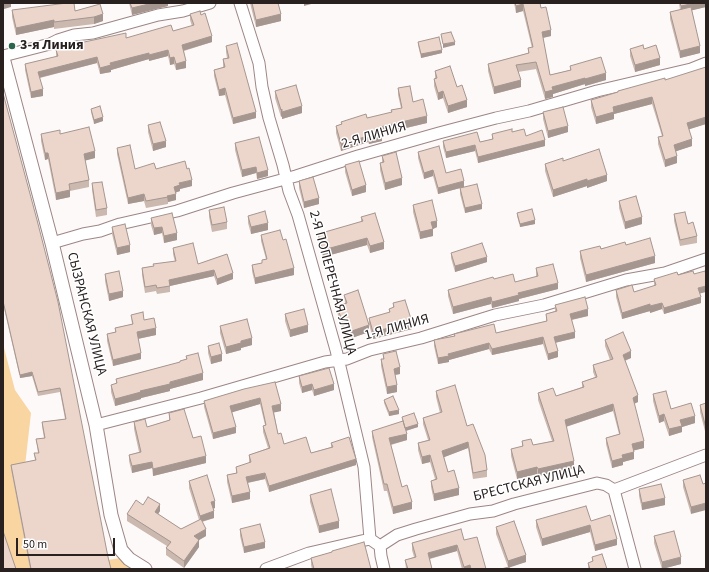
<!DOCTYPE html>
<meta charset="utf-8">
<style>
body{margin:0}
#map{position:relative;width:709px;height:572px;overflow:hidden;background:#fef9f9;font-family:"Source Sans 3",sans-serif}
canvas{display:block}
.frame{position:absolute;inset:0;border:4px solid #292020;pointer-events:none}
.scale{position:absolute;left:16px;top:538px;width:99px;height:18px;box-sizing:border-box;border:2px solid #292020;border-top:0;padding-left:5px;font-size:12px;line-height:14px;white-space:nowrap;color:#292020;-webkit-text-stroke:3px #fff;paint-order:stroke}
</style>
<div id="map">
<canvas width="709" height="572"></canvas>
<div class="frame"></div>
<div class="scale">50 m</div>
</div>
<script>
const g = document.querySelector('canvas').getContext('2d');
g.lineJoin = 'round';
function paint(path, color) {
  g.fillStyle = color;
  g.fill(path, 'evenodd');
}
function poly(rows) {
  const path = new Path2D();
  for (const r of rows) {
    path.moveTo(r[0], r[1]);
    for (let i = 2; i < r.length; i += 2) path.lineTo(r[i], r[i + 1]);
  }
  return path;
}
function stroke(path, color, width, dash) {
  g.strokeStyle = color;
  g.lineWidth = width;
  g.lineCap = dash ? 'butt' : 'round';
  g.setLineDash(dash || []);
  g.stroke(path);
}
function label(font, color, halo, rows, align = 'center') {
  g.font = font + ' "Source Sans 3",sans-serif';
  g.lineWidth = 3;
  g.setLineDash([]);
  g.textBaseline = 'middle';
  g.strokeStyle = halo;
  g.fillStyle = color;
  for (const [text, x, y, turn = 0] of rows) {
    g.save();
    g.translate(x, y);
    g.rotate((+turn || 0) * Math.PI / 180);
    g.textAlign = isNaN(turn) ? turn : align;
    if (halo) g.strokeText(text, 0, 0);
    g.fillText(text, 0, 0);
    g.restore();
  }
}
paint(poly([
 [3,344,15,390,31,413,25,466,30,569,15,569,3,535],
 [120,558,134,569,110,569,108,560]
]), '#f8d5a1');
const minor = poly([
 [240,3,259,63,262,87,269,118,283,165,289,191,298,215,336,350,364,467,370,539,380,546,381,556,384,569],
 [3,56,50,44,58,40,74,35,93,33,158,15,183,11,210,3],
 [52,243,83,234,100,231,120,224,177,211,233,193,296,176,358,156,439,133,496,118,529,111,597,91,691,69,706,63],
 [96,425,201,398,325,362,347,359,370,350,421,338,495,315,544,305,626,280,665,273,706,259],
 [614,490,635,569],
 [380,546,397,535,416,529,470,514,493,511,514,504,597,483,606,485,614,490,706,455],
 [266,569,309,553,370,539]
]);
const tertiary = poly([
 [3,58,52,243,96,425,111,515,121,550,129,559,145,569]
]);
stroke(minor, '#9c8686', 13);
stroke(tertiary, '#9c8686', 15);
stroke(minor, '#fff', 11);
stroke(tertiary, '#fff', 13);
paint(poly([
 [129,3,168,3,168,6,132,15],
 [250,3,278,3,281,21,256,27],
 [514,3,540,3,541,8,551,36,543,38,550,75,570,70,570,66,606,80,585,86,585,84,553,94,553,97,545,99,536,69,518,72,521,87,494,94,488,71,488,64,528,53,528,48,532,48,523,11,516,13],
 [679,3,706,3,706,7,692,10,700,53,680,58,670,19,670,12,680,10],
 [100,4,103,21,94,24,54,29,54,27,16,35,12,17,12,10,75,11],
 [190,14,201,15,212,42,184,51,186,68,176,70,174,64,170,65,168,56,149,61,149,59,111,70,111,72,100,74,97,63,40,78,43,96,31,98,25,70,25,64,56,57,56,50,126,38,173,31,192,26,190,20],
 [418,42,442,53,421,58,418,45],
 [226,46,256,118,233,124,225,95,219,96,214,76,214,70,223,67,223,59,227,58,226,52],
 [630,49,660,65,635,72,630,56],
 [435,71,457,87,467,107,448,113,443,98,438,100,434,86,434,79,435,78],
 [665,80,706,124,689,129,692,146,676,151,677,163,665,167,658,144,658,137,662,136,652,104,614,114,614,119,596,124,591,107,591,100,618,92,618,91],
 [398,88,413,102,427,123,382,134,382,141,369,144,368,142,341,151,336,133,336,126,341,124,341,122,367,118,391,113,391,110,401,108,398,95],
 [275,91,302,113,282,119,282,116,281,117,275,98],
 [3,93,108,557,111,569,30,569,11,469,11,465,35,460,34,453,38,453,36,439,44,438,42,426,42,422,65,419,60,392,38,396,32,376,20,378,3,304],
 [91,109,103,121,94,124,91,112],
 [543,112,568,132,548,138,543,119],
 [148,125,166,147,153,151,148,132],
 [512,132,526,136,545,146,478,163,475,151,446,158,443,147,443,141,480,142,492,139,492,134],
 [41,134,60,134,95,158,85,160,89,180,89,187,70,191,70,197,56,200,48,159,45,160,41,141],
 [235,143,268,176,257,179,256,173,242,177,235,150],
 [117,148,135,169,156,169,192,186,180,189,180,191,175,193,176,200,168,202,168,204,146,208,144,201,128,204,117,154],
 [418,152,464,187,482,209,465,213,460,194,460,188,438,194,433,176,424,179,418,158],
 [382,156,402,185,385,190,380,170,380,163,382,163],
 [563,161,607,181,587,188,587,186,553,197,545,171,545,164],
 [345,165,366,192,352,196,345,172],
 [299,181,319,204,304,208,299,188],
 [92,183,107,208,107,215,96,217,92,190],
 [619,201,642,224,625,229,619,208],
 [413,205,437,227,433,229,433,236,420,239,413,212],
 [209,210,227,222,227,229,212,232,209,217],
 [517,213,535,224,520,227,517,216],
 [674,214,688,224,697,236,697,243,680,246,674,221],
 [248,216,268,230,251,234,248,223],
 [361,217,384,249,370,253,367,245,323,257,318,241,318,234,361,222],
 [151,218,177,240,164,243,162,233,154,235,151,225],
 [112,227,130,252,117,255,112,234],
 [261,235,283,240,294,275,255,284,252,271,252,265,262,263,262,260,266,259,261,241],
 [626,245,655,263,586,282,580,258,580,251],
 [173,248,198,264,227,254,233,279,217,285,214,276,170,286,170,292,157,294,156,291,145,293,142,275,142,268,175,262,173,254],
 [451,253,487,262,455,272,451,258],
 [536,268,558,289,519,299,519,301,492,308,491,304,453,314,448,296,448,290,494,279,515,282,536,277],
 [105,274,123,297,109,301,105,281],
 [678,275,700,294,701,303,664,314,662,309,650,313,650,311,622,319,616,297,616,290,634,292,654,286,654,279],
 [344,295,369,332,346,340,337,312,337,306,345,303],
 [393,303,412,329,373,339,369,324,369,318,389,313,389,309,393,308],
 [555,305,588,316,572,320,575,338,555,343,558,357,548,360,543,344,492,355,489,349,449,360,449,362,438,364,434,346,434,340,454,336,454,334,496,333,546,321,546,314,555,311],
 [285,314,308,332,290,337,285,321],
 [131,315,144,320,156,335,138,339,141,359,113,366,107,341,107,334,115,332,115,328,132,324],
 [220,326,252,345,241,348,241,350,226,354,220,333],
 [605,340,631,358,625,361,638,402,634,404,644,448,634,450,634,459,623,462,623,465,612,468,606,444,606,438,619,434,613,411,566,427,574,468,538,476,537,474,517,479,511,456,511,449,522,447,522,441,533,445,552,441,538,400,538,393,556,396,582,387,582,382,595,377,593,372,593,365,610,360,605,346],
 [208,346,222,361,211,364,208,353],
 [383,354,400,374,395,375,397,392,387,394,381,366,381,359,383,359],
 [186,356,203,380,170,389,170,391,141,398,141,399,115,406,111,392,111,385,116,384,116,379,180,362,180,361,186,359],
 [299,376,334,390,314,396,312,390,302,393,299,383],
 [244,389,281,411,274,412,278,434,284,444,311,453,331,447,331,443,356,465,269,492,265,479,248,483,250,499,232,503,227,482,227,475,236,473,236,467,249,463,249,455,268,448,263,432,263,426,265,425,260,404,232,412,236,433,213,439,204,407,204,401],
 [436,391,467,426,487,470,487,477,473,479,468,448,444,457,448,472,459,495,434,501,431,487,431,481,435,479,430,462,422,464,418,450,418,443,428,440,423,424,423,418,440,413,436,397],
 [653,394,671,409,695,423,682,427,682,432,669,436,664,421,659,423,653,401],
 [384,400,399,414,389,416,384,403],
 [706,403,706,435,700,412,700,405],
 [169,413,193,438,206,463,153,476,152,468,132,473,129,461,129,455,139,452,134,429,134,422,147,427,169,420],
 [402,417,418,427,406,431,407,440,391,445,402,487,412,509,393,514,387,491,384,491,372,437,372,431,403,422],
 [683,480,703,484,691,514,683,487],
 [189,481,215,508,213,509,214,518,202,522,206,536,199,540,199,547,184,568,166,555,166,548,167,546,127,521,127,514,143,505,160,511,158,514,181,529,199,520,189,488],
 [639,489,665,505,642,510,639,496],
 [310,495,339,528,319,533,310,502],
 [536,520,591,521,617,545,595,551,590,532,542,546,536,527],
 [496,527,526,562,508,567,496,534],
 [240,529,265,548,244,553,240,536],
 [654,536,681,564,662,569,654,543],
 [464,540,486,569,462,569,457,551,430,559,432,569,406,569,405,560,414,557,412,550,412,543],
 [332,551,371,569,312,569,311,565,311,558,332,552],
 [592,557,607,569,588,569,588,563,592,562]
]), '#cbb8af');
paint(poly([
 [9,3,11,3,11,7,4,9,4,4],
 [153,3,168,3,168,6,132,15,132,8],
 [304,3,315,3,304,6],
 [695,3,706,3,706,7,681,13,681,6],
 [523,4,523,11,516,13,516,6],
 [103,14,103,21,94,24,94,17],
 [281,14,281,21,256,27,256,20],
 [54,20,54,27,16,35,16,28],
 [551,30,551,36,542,38,542,32],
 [212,36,212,42,182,51,182,45],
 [455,42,455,45,443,48,443,44],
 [700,46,700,53,680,58,680,51],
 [168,50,168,56,149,61,149,55],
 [442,50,442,53,421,58,421,54],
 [149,53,149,59,111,70,111,72,100,74,100,68,110,63],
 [97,57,97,63,38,78,38,72],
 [174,57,174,64,170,65,170,58],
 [660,58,660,65,635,72,635,65],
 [186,61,186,68,176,70,176,64],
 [606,73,606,80,585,86,585,79],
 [585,78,585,84,553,94,553,97,545,99,545,92,552,87],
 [521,80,521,87,494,94,494,87],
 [225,88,225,95,219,96,219,90],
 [43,89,43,96,31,98,31,92],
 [443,91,443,98,438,100,438,93],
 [652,97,652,104,614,114,614,119,596,124,596,117,613,107],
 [467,100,467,107,448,113,448,106],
 [302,106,302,113,282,119,282,112],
 [282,109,282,116,281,117,281,110],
 [256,112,256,118,233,124,233,118],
 [427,116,427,123,380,134,380,127],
 [103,117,103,121,94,124,94,120],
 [706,117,706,124,687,130,687,123],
 [568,126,568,132,548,138,548,131],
 [382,135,382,141,369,144,369,137],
 [368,136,368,142,341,151,341,144],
 [692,139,692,146,674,152,674,145],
 [545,140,545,146,478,163,478,157],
 [166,141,166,147,153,151,153,144],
 [475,145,475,151,446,158,446,152],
 [95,151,95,158,84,161,84,154],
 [45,153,48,153,48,159,45,160],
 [677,156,677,163,665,167,665,160],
 [256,167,256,173,242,177,242,170],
 [268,170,268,176,257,179,257,173],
 [433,170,433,176,424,179,424,173],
 [607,175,607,181,587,188,587,181],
 [402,178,402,185,385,190,385,183],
 [587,179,587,186,553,197,553,190],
 [192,180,192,186,180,189,180,191,174,193,174,187,179,183],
 [464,181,464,187,438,194,438,188],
 [366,185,366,192,352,196,352,190],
 [70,190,70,197,56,200,56,193],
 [144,194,144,201,128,204,128,198],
 [176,194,176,200,168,202,167,196],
 [319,198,319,204,304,208,304,202],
 [482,204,482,209,465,213,465,208],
 [642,217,642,224,625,229,625,222],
 [535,220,535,224,520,227,520,224],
 [437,221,437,227,433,229,433,236,420,239,420,232,431,222],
 [268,223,268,230,251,234,251,227],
 [162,227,162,233,154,235,154,228],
 [177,233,177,240,164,243,164,236],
 [367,238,367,245,323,257,323,250],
 [384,242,384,249,370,253,370,246],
 [130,245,130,252,117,255,117,248],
 [655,256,655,263,586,282,586,275],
 [487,257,487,262,455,272,455,266],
 [294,268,294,275,255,284,255,278],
 [214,270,214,276,170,286,169,280],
 [233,273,233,279,217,285,217,279],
 [558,283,558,289,519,299,519,301,492,308,492,302,518,293],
 [706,286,706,292,698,294,698,288],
 [123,291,123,297,109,301,109,294],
 [491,297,491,304,453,314,453,307],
 [701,297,701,303,664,314,664,308],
 [662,303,662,309,650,313,650,306],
 [650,304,650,311,622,319,622,313],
 [588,309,588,316,570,320,570,314],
 [412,322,412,329,373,339,373,332],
 [308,325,308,332,290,337,290,330],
 [369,325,369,332,346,340,346,333],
 [156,328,156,335,137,339,137,332],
 [575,332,575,338,554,343,554,337],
 [543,337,543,344,492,355,492,349],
 [252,338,252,345,241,348,241,350,226,354,226,347,241,341],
 [489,343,489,349,449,360,449,362,438,364,438,358,448,354],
 [558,351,558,357,548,360,548,354],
 [631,351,631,358,623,361,623,355],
 [141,353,141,359,113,366,113,360],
 [222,354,222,361,211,364,211,357],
 [400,367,400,374,394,375,394,369],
 [32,372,32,376,20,378,20,375],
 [203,373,203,380,170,389,170,391,141,398,141,399,115,406,115,399,140,391],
 [312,384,312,390,302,393,302,387],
 [334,384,334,390,314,396,314,390],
 [397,385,397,392,387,394,387,387],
 [638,395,638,402,633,404,633,398],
 [260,398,260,404,230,413,230,406],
 [281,404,281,411,272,413,272,406],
 [613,404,613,411,565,427,565,420],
 [399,410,399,414,389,416,389,412],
 [664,414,664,421,659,423,659,416],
 [695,416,695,423,682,427,682,432,669,436,669,429,680,420],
 [418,424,418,427,405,431,405,428],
 [236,427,236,433,213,439,213,433],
 [407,434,407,440,389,445,389,438],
 [644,441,644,448,632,451,632,444],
 [468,442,468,448,442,458,442,451],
 [634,452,634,459,623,462,623,465,612,468,612,461,622,455],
 [430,455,430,462,422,464,422,457],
 [206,456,206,463,153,476,153,469],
 [356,459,356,465,269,492,269,486],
 [574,461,574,468,538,476,538,469],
 [152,462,152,468,132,473,132,466],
 [537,467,537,474,517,479,517,472],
 [265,473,265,479,246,483,246,477],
 [459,488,459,495,434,501,434,494],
 [250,492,250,499,232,503,232,496],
 [665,498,665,505,642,510,642,503],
 [215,501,215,508,211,509,211,502],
 [412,502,412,509,393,514,393,507],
 [706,503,706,510,691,514,691,507],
 [160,504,160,511,155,519,155,512],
 [214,511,214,518,200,522,200,516],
 [339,521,339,528,319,533,319,526],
 [590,525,590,532,542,546,542,539],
 [206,529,206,536,194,543,194,536],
 [617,539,617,545,595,551,595,545],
 [199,540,199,547,184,568,184,561],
 [265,542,265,548,244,553,244,547],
 [457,545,457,551,428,559,428,553],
 [526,555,526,562,508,568,508,561],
 [681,557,681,564,662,569,662,562],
 [470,565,470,569,464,569,464,567]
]), '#a5968f');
const building = poly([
 [67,3,74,3,75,11,100,4,103,14,94,17,54,22,54,20,16,28,12,10,67,3],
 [130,3,153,3,132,8,130,3],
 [252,3,278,3,281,14,256,20,252,3],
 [515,3,540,3,541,8,546,7,551,30,542,32,550,75,571,70,570,66,601,57,606,73,585,79,585,78,552,87,553,90,545,92,536,62,516,65,521,80,494,87,488,64,529,53,528,48,533,47,523,4,516,6,515,3],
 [680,3,695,3,681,6,680,3],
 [691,7,700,46,680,51,670,12,691,7],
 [200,11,201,15,205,13,212,36,182,45,186,61,176,64,174,57,170,58,168,50,149,55,149,53,110,63,111,65,100,68,97,57,38,72,43,89,31,92,25,64,58,56,56,50,75,44,126,33,126,38,171,25,173,31,194,25,190,14,200,11],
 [451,32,455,42,443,44,441,34,451,32],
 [439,37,442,50,421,54,418,42,439,37],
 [237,43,256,112,233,118,225,88,219,90,214,70,225,67,223,59,229,58,226,46,237,43],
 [643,45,644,49,656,45,660,58,635,65,630,49,643,45],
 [450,66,457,87,462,85,467,100,448,106,443,91,438,93,434,79,437,78,435,71,450,66],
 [706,67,706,117,687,123,692,139,674,145,677,156,665,160,658,137,663,136,652,97,613,107,614,112,596,117,591,100,618,92,618,91,665,78,665,80,706,67],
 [296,85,302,106,282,112,282,109,281,110,275,91,296,85],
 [410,86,413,102,423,99,427,116,380,127,382,135,369,137,368,136,341,144,336,126,342,124,341,122,366,114,367,118,392,112,391,110,402,108,398,88,410,86],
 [3,93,37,220,58,302,108,557,111,569,31,569,11,465,36,460,34,453,39,453,36,439,45,438,42,422,66,419,60,388,38,392,32,372,20,375,3,301,3,93],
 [100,106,103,117,94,120,91,109,100,106],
 [563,107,568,126,548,131,543,112,563,107],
 [160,122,166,141,153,144,148,125,160,122],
 [89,127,95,151,84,154,89,180,69,184,70,190,56,193,48,153,45,153,41,134,60,130,60,134,89,127],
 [512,129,512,132,524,129,526,136,542,130,545,140,478,157,475,145,446,152,443,141,477,132,480,142,493,139,492,134,512,129],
 [259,137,268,170,257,173,256,167,242,170,235,143,259,137],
 [130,145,135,169,154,163,156,169,185,161,187,169,189,168,192,180,179,183,180,185,174,187,176,194,167,196,168,197,146,201,144,194,128,198,117,148,130,145],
 [439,146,446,173,461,169,464,181,438,188,433,170,424,173,418,152,439,146],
 [599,149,607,175,587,181,587,179,553,190,545,164,563,158,563,161,599,149],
 [396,152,402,178,385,183,380,163,384,162,382,156,396,152],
 [359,161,366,185,352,190,345,165,359,161],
 [313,177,319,198,304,202,299,181,313,177],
 [102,182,107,208,96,210,92,183,102,182],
 [477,184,482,204,465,208,460,188,477,184],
 [636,196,642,217,625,222,619,201,636,196],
 [432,200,437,221,431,222,433,229,420,232,413,205,432,200],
 [224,207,227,222,212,225,209,210,224,207],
 [532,209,535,220,520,224,517,213,532,209],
 [265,211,268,223,251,227,248,216,265,211],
 [685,212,688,224,693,222,697,236,680,240,674,214,685,212],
 [172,213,177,233,164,236,162,227,154,228,151,218,172,213],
 [375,213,384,242,370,246,367,238,323,250,318,234,363,221,361,217,375,213],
 [125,224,130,245,117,248,112,227,125,224],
 [280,230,283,240,286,239,294,268,255,278,252,265,262,263,262,260,267,259,261,235,280,230],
 [650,238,655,256,586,275,580,251,600,246,601,249,625,242,626,245,650,238],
 [193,243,198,264,227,254,233,273,217,279,214,270,169,280,170,286,157,288,156,285,145,287,142,268,154,266,153,264,176,261,173,248,193,243],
 [482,243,487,257,455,266,451,253,482,243],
 [553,264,558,283,518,293,519,295,492,302,491,297,453,307,448,290,493,277,494,279,513,274,515,282,538,276,536,268,553,264],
 [119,271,123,291,109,294,105,274,119,271],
 [693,271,694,274,705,271,706,275,706,286,698,288,701,297,664,308,662,303,650,306,650,304,622,313,616,290,632,285,634,292,656,285,654,279,677,272,678,275,693,271],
 [358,290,369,325,346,333,337,306,347,303,344,295,358,290],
 [585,297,588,309,570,314,575,332,554,337,558,351,548,354,543,337,492,349,489,343,448,354,449,356,438,358,434,340,455,336,454,334,494,324,496,333,547,321,546,314,557,311,555,305,585,297],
 [405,300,412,322,373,332,369,318,390,312,389,309,394,307,393,303,405,300],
 [304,309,308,325,290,330,285,314,304,309],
 [143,312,144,320,154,318,156,328,137,332,141,353,113,360,107,334,116,332,115,328,133,324,131,315,143,312],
 [247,319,252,338,241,341,241,343,226,347,220,326,247,319],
 [623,332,631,351,623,355,638,395,633,398,644,441,632,444,634,452,622,455,623,458,612,461,606,438,620,434,613,404,565,420,574,461,538,469,537,467,517,472,511,449,523,446,522,441,531,439,533,445,554,441,538,393,553,388,556,396,584,387,582,382,597,377,593,365,613,359,605,340,623,332],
 [219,343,222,354,211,357,208,346,219,343],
 [396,351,400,367,394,369,397,385,387,387,381,359,384,359,383,354,396,351],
 [198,353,203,373,170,382,170,384,140,391,141,392,115,399,111,385,117,383,116,379,180,362,180,361,187,359,186,356,198,353],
 [329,368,334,384,314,390,312,384,302,387,299,376,329,368],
 [275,382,281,404,272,406,278,434,281,433,284,444,306,437,311,453,333,447,331,443,349,437,356,459,269,486,265,473,246,477,250,492,232,496,227,475,237,473,236,467,251,462,249,455,270,448,263,426,266,425,260,398,230,406,236,427,213,433,204,401,244,389,275,382],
 [455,385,467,426,473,424,485,455,487,470,473,473,468,442,442,451,448,472,454,470,459,488,434,494,431,481,437,479,430,455,422,457,418,443,430,440,423,418,442,412,436,391,455,385],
 [666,391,671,409,691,403,695,416,680,420,682,426,669,429,664,414,659,416,653,394,666,391],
 [393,396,399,410,389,412,384,400,393,396],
 [706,403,706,428,700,405,706,403],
 [184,409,193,438,201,436,206,456,153,469,152,462,132,466,129,455,141,452,134,422,145,419,147,427,170,420,169,413,184,409],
 [414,413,418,424,405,428,402,417,414,413],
 [403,421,407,434,389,438,402,487,407,485,412,502,393,507,387,484,384,484,372,431,403,421],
 [207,475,215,501,211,502,214,511,200,516,189,481,207,475],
 [700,475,703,484,706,483,706,503,691,507,683,480,700,475],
 [661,484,665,498,642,503,639,489,661,484],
 [331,489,339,521,319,526,310,495,331,489],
 [148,497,160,504,155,512,181,529,201,519,206,529,194,536,199,540,184,561,166,548,171,542,127,514,136,500,143,505,148,497],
 [586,506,591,521,610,515,617,539,595,545,590,525,542,539,536,520,586,506],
 [514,521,526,555,508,561,496,527,514,521],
 [260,524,265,542,244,547,240,529,260,524],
 [461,529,464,540,477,537,486,569,471,569,470,565,464,567,457,545,428,553,432,569,408,569,405,560,416,557,412,543,461,529],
 [3,531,16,569,3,569,3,531],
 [674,531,681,557,662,562,654,536,674,531],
 [364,542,371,569,314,569,311,558,332,552,332,551,364,542],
 [602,554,607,569,590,569,588,563,593,561,592,557,602,554],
 [509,567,509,569,501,569,509,567]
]);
paint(building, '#ecd6cc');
stroke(building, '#a5968f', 1);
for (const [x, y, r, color] of [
 [12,46,4,"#2b634b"]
]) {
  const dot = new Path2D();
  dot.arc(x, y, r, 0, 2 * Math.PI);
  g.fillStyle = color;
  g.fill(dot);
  stroke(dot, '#fff', 1.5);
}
label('bold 14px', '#292020', '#fff', [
 ["3-я Линия",20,46]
], 'left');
label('14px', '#292020', '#fff', [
 ["2-Я ЛИНИЯ",374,136,-16],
 ["2-Я ПОПЕРЕЧНАЯ УЛИЦА",332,283,75],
 ["СЫЗРАНСКАЯ УЛИЦА",86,314,76],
 ["1-Я ЛИНИЯ",397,328,-15],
 ["БРЕСТСКАЯ УЛИЦА",529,484,-14]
]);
</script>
